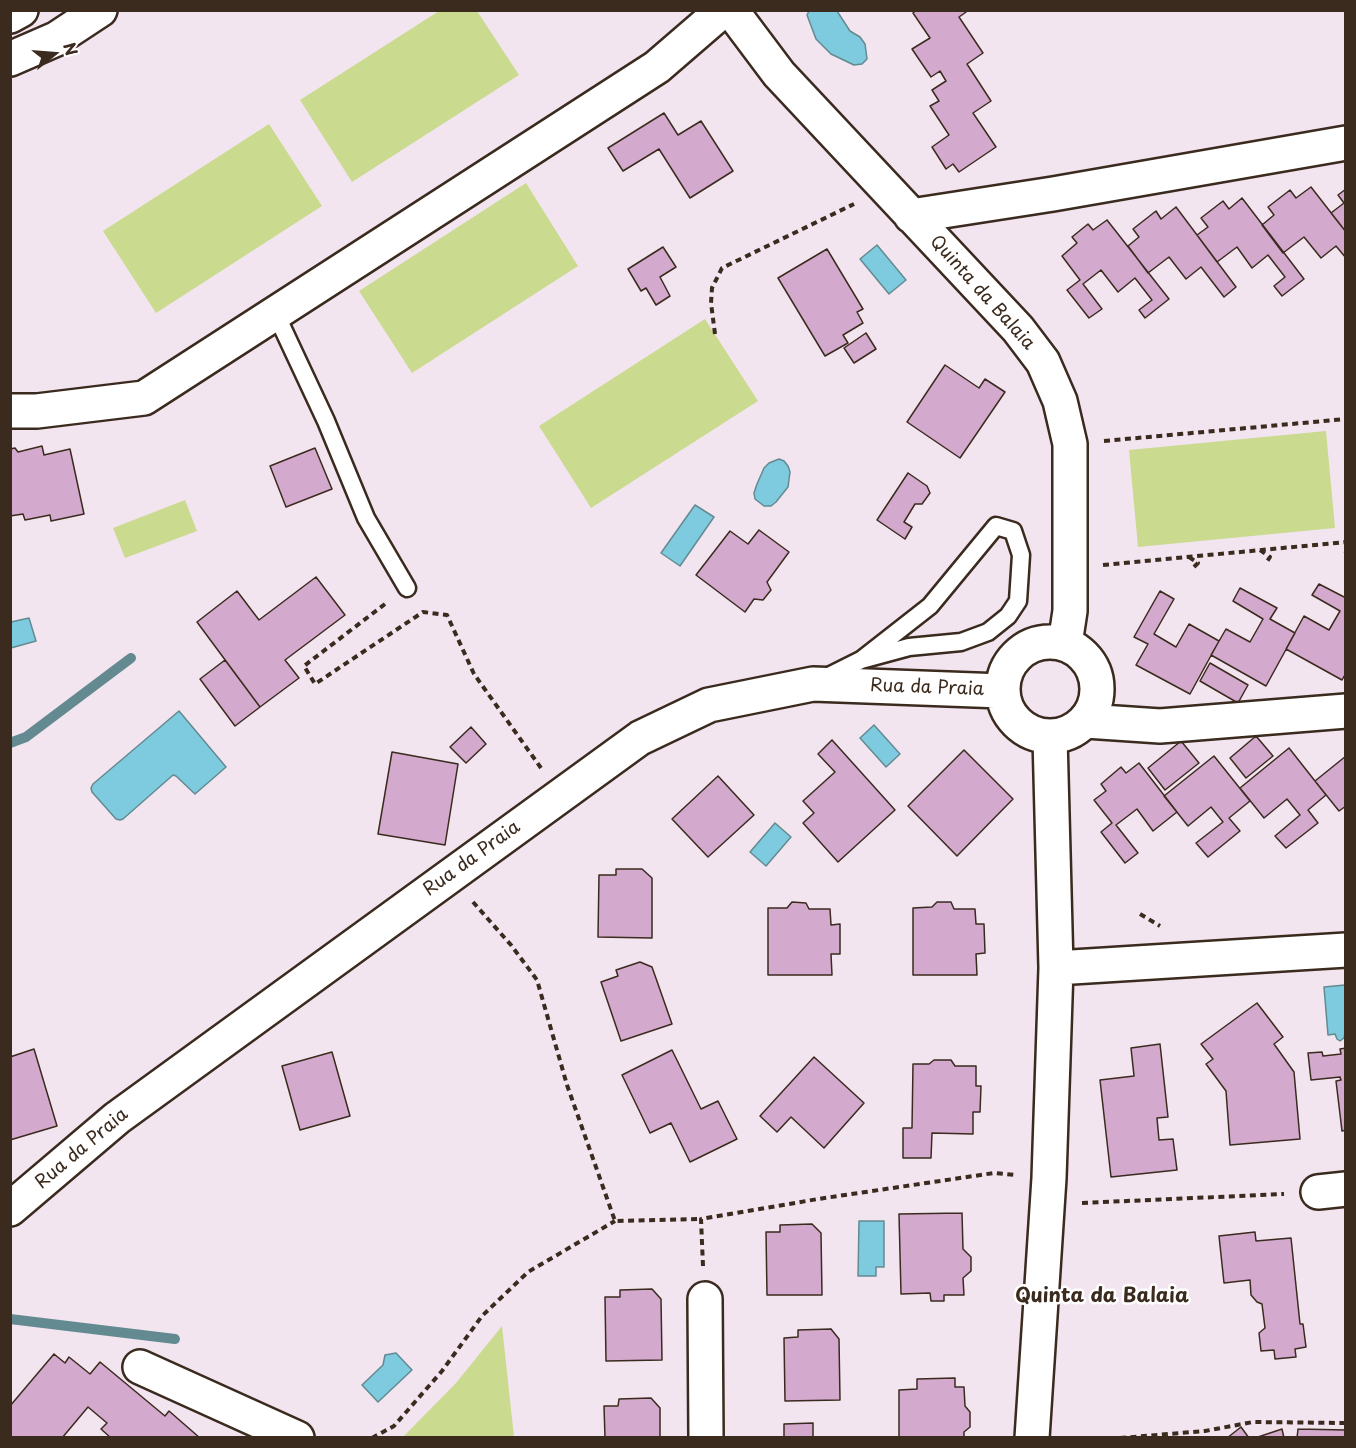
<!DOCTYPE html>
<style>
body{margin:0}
#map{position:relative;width:1356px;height:1448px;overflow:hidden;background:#f2e5f0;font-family:"Playpen Sans",sans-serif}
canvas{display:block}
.frame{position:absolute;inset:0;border:12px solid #3b2a1e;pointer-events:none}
.north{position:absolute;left:24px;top:24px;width:60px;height:60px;-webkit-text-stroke:4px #fff;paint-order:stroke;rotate:73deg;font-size:16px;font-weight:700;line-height:24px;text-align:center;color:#3b2a1e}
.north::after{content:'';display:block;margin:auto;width:21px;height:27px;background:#3b2a1e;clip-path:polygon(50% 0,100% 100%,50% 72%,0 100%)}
</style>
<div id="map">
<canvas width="1356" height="1448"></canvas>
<div class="frame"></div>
<div class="north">N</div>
</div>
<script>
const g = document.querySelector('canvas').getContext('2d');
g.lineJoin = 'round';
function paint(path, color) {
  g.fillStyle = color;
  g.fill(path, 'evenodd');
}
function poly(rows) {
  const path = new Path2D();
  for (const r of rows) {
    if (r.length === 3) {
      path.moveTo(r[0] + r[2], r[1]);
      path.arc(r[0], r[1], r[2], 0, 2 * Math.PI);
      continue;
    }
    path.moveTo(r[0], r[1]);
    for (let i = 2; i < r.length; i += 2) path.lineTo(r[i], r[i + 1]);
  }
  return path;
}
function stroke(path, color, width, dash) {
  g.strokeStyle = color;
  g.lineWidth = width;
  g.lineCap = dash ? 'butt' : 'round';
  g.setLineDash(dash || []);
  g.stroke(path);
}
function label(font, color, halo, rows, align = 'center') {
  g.font = font + ' "Playpen Sans",sans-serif';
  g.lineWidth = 5;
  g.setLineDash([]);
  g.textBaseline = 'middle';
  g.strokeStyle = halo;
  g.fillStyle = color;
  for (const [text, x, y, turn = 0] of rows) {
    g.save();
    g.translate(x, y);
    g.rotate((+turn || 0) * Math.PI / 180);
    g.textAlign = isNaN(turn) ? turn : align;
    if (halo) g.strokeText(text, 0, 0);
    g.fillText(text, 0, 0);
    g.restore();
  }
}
paint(poly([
 [439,11,477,11,519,75,352,182,300,100],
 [269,124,322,206,156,313,103,231],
 [526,183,578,266,412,373,359,291],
 [705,319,758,401,591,508,539,426],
 [1326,431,1335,528,1138,547,1129,450],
 [185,500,197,531,125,558,113,528],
 [502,1326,514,1437,403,1437,456,1383]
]), '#cada8f');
const water = poly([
 [809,11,837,11,850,31,860,37,865,44,867,59,862,64,854,65,831,54,816,39,807,15,809,11],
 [877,245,906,280,889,294,860,259,877,245],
 [779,459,784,461,788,466,790,472,788,487,776,502,771,506,764,506,755,499,754,493,757,484,764,468,769,463,779,459],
 [695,505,714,517,680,566,661,553,695,505],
 [29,618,36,641,11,648,11,622,29,618],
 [179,711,226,767,195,794,176,776,173,775,123,819,120,820,116,819,92,792,91,788,93,784,179,711],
 [874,725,900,754,886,767,860,738,874,725],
 [775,823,791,837,766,866,750,852,775,823],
 [1345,985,1345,1033,1344,1038,1340,1041,1337,1039,1335,1034,1328,1035,1324,987,1345,985],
 [859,1221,884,1221,884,1267,876,1267,876,1276,858,1276,859,1221],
 [396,1353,412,1370,378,1402,362,1385,383,1365,385,1355,396,1353]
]);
paint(water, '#7ecade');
stroke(water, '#638a91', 1.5);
stroke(poly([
 [10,743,26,737,131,658],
 [10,1319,175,1339]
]), '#638a91', 10);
const building = poly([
 [916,10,969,10,959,17,983,53,967,64,991,101,973,113,996,147,959,172,953,164,946,169,932,147,949,135,930,106,939,101,932,90,946,81,940,71,931,77,912,49,930,38,913,13,916,10],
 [664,113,678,135,701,121,733,171,690,198,659,149,623,171,608,148,664,113],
 [1311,187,1346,232,1346,258,1336,246,1321,258,1304,237,1283,253,1262,225,1274,215,1268,207,1290,190,1296,198,1311,187],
 [1346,189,1346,232,1331,213,1344,203,1338,195,1346,189],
 [1242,198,1304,279,1282,296,1274,286,1285,277,1268,255,1252,268,1237,247,1217,262,1197,235,1208,227,1201,218,1223,201,1229,209,1242,198],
 [1176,207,1236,287,1224,297,1201,267,1186,279,1169,257,1148,273,1128,246,1139,237,1133,229,1156,211,1161,219,1176,207],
 [1107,220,1169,299,1145,318,1139,310,1152,300,1135,278,1118,292,1101,270,1083,284,1102,309,1089,318,1067,290,1080,280,1062,256,1077,243,1072,237,1088,224,1093,230,1107,220],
 [663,247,676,267,660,277,670,296,656,305,646,288,641,291,628,269,663,247],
 [827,249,863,309,857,312,863,323,843,335,848,343,825,356,778,278,827,249],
 [866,333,876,349,854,363,844,348,866,333],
 [945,365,979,388,985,379,1005,392,960,458,907,422,945,365],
 [42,446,44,455,70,449,84,514,51,521,50,515,25,520,23,514,10,516,10,449,15,448,18,452,42,446],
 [315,448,332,489,286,507,270,466,315,448],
 [908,473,927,486,930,493,922,504,915,504,904,522,912,527,905,539,877,520,908,473],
 [759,530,789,552,767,582,771,590,763,600,754,599,745,612,696,575,730,531,748,544,759,530],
 [316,577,345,615,285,660,299,678,260,707,197,622,237,591,259,620,316,577],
 [1319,584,1346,598,1346,673,1342,680,1286,649,1304,616,1329,630,1340,611,1312,595,1319,584],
 [1240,588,1277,608,1270,619,1295,633,1266,686,1211,655,1226,629,1250,642,1263,619,1233,601,1240,588],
 [1160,591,1174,599,1154,634,1176,647,1189,624,1219,641,1190,694,1136,665,1148,644,1134,637,1160,591],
 [225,660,260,707,235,726,200,679,225,660],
 [1210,663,1248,685,1238,703,1200,681,1210,663],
 [471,727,486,744,466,763,450,747,471,727],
 [1256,736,1273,756,1246,778,1230,758,1256,736],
 [832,740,895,810,838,862,803,823,814,813,803,801,835,772,818,754,832,740],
 [1181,741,1199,763,1165,790,1148,768,1181,741],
 [1289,748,1326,795,1308,810,1318,823,1286,848,1275,836,1300,815,1287,799,1264,818,1240,788,1289,748],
 [964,750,1013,799,957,856,908,806,964,750],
 [392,752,458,764,445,845,378,834,392,752],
 [1214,756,1250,801,1229,818,1240,831,1208,857,1196,843,1223,822,1211,807,1188,826,1164,796,1214,756],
 [1346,756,1346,806,1339,811,1315,781,1346,756],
 [1139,763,1177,812,1153,831,1137,809,1116,825,1138,853,1125,863,1101,832,1112,823,1094,800,1106,791,1101,784,1121,767,1126,773,1139,763],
 [718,776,754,815,708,857,672,819,718,776],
 [616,869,642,869,652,878,652,938,598,937,599,875,616,875,616,869],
 [792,902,806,903,809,909,830,909,831,925,840,924,840,954,831,954,832,975,768,975,768,908,787,908,792,902],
 [937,902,951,902,954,909,975,909,976,924,984,924,985,953,976,954,977,975,913,975,913,908,932,907,937,902],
 [640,962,652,967,672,1024,621,1041,601,982,618,976,616,970,640,962],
 [1257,1003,1283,1037,1274,1044,1294,1072,1300,1139,1230,1145,1226,1091,1206,1064,1213,1059,1201,1044,1257,1003],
 [1160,1044,1168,1117,1157,1118,1159,1140,1173,1139,1177,1170,1111,1177,1100,1080,1134,1076,1131,1048,1160,1044],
 [1346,1048,1346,1130,1342,1131,1336,1081,1341,1080,1340,1077,1311,1080,1308,1053,1322,1052,1323,1056,1341,1054,1340,1049,1346,1048],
 [34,1049,57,1126,10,1140,10,1057,34,1049],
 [672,1050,701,1109,718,1101,737,1139,690,1162,671,1123,650,1133,622,1075,672,1050],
 [332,1052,350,1116,300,1130,282,1066,332,1052],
 [814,1057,864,1103,824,1148,791,1117,777,1132,760,1116,814,1057],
 [934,1060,951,1060,955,1066,976,1066,976,1086,981,1086,980,1112,973,1112,973,1134,932,1133,931,1158,903,1158,903,1128,912,1128,913,1064,929,1064,934,1060],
 [962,1213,963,1249,971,1257,971,1271,963,1278,964,1295,944,1295,944,1301,931,1301,930,1293,901,1294,899,1214,962,1213],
 [812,1224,821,1233,822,1295,767,1295,766,1232,780,1232,780,1225,812,1224],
 [1255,1232,1256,1241,1291,1238,1300,1324,1303,1324,1306,1347,1295,1349,1296,1357,1275,1359,1274,1350,1261,1351,1259,1333,1265,1328,1262,1304,1257,1302,1251,1295,1250,1280,1224,1283,1219,1236,1255,1232],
 [652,1289,661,1299,662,1360,606,1361,605,1297,620,1297,620,1290,652,1289],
 [831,1329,839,1339,840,1400,785,1401,784,1338,798,1337,798,1330,831,1329],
 [54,1354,65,1363,69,1357,90,1374,100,1362,165,1416,169,1411,200,1438,111,1438,101,1429,107,1423,88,1407,62,1438,10,1438,10,1406,54,1354],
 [955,1378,955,1387,964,1387,965,1406,970,1412,970,1427,964,1432,964,1438,899,1438,899,1390,917,1389,917,1379,955,1378],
 [651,1398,660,1408,660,1438,605,1438,604,1406,618,1406,619,1399,651,1398],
 [813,1423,813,1438,784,1438,784,1424,813,1423],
 [1241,1427,1249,1438,1227,1438,1241,1427],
 [1282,1429,1284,1438,1255,1438,1282,1429],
 [1298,1429,1346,1430,1346,1438,1297,1438,1298,1429]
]);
paint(building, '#d3a9cd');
stroke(building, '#3b2a1e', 1.5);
const service = poly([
 [275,312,326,421,366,518,407,588],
 [825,678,861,660,909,647,961,642,988,632,1008,616,1018,601,1021,555,1013,531,996,526,930,606,861,660]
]);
const minor = poly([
 [731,10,779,74,1018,329,1043,362,1060,401,1070,444,1070,611,1065,644],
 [10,16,21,10],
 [10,59,56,39,100,10],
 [911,216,1053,194,1346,143],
 [10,411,37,411,144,398,657,67,723,10],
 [1050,689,47],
 [1086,721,1160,726,1346,711],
 [1056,968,1346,950],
 [1318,1192,1346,1189],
 [10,1209,117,1118,640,738,709,705,813,684,1002,691],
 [705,1299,706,1438],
 [140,1367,297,1438],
 [1032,1438,1049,1178,1056,968,1050,737]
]);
stroke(service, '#3b2a1e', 21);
stroke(minor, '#3b2a1e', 38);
stroke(poly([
 [715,334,711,303,712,288,722,268,854,204],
 [1104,441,1346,419],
 [1260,550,1270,557,1266,563],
 [1345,554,1346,553],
 [1189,557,1198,563,1193,568],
 [1103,565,1346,542],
 [385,604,304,666,315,684,423,612,447,615,474,674,541,768],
 [473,902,511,945,537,980,567,1085,615,1221,701,1219],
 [1140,914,1160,926],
 [1082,1203,1284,1194],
 [703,1266,701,1219,818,1199,994,1173,1015,1175],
 [372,1438,394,1426,442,1371,482,1316,528,1272,615,1221],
 [1120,1438,1205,1431,1253,1422,1346,1423]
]), '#3b2a1e', 4, [6, 4.5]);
stroke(service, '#fff', 16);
stroke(minor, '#fff', 33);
label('18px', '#3b2a1e', '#fff', [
 ["Quinta da Balaia",982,293,48],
 ["Rua da Praia",927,688,2],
 ["Rua da Praia",472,859,-36],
 ["Rua da Praia",82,1149,-40]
]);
label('bold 20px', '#3b2a1e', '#fff', [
 ["Quinta da Balaia",1102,1296]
]);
</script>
